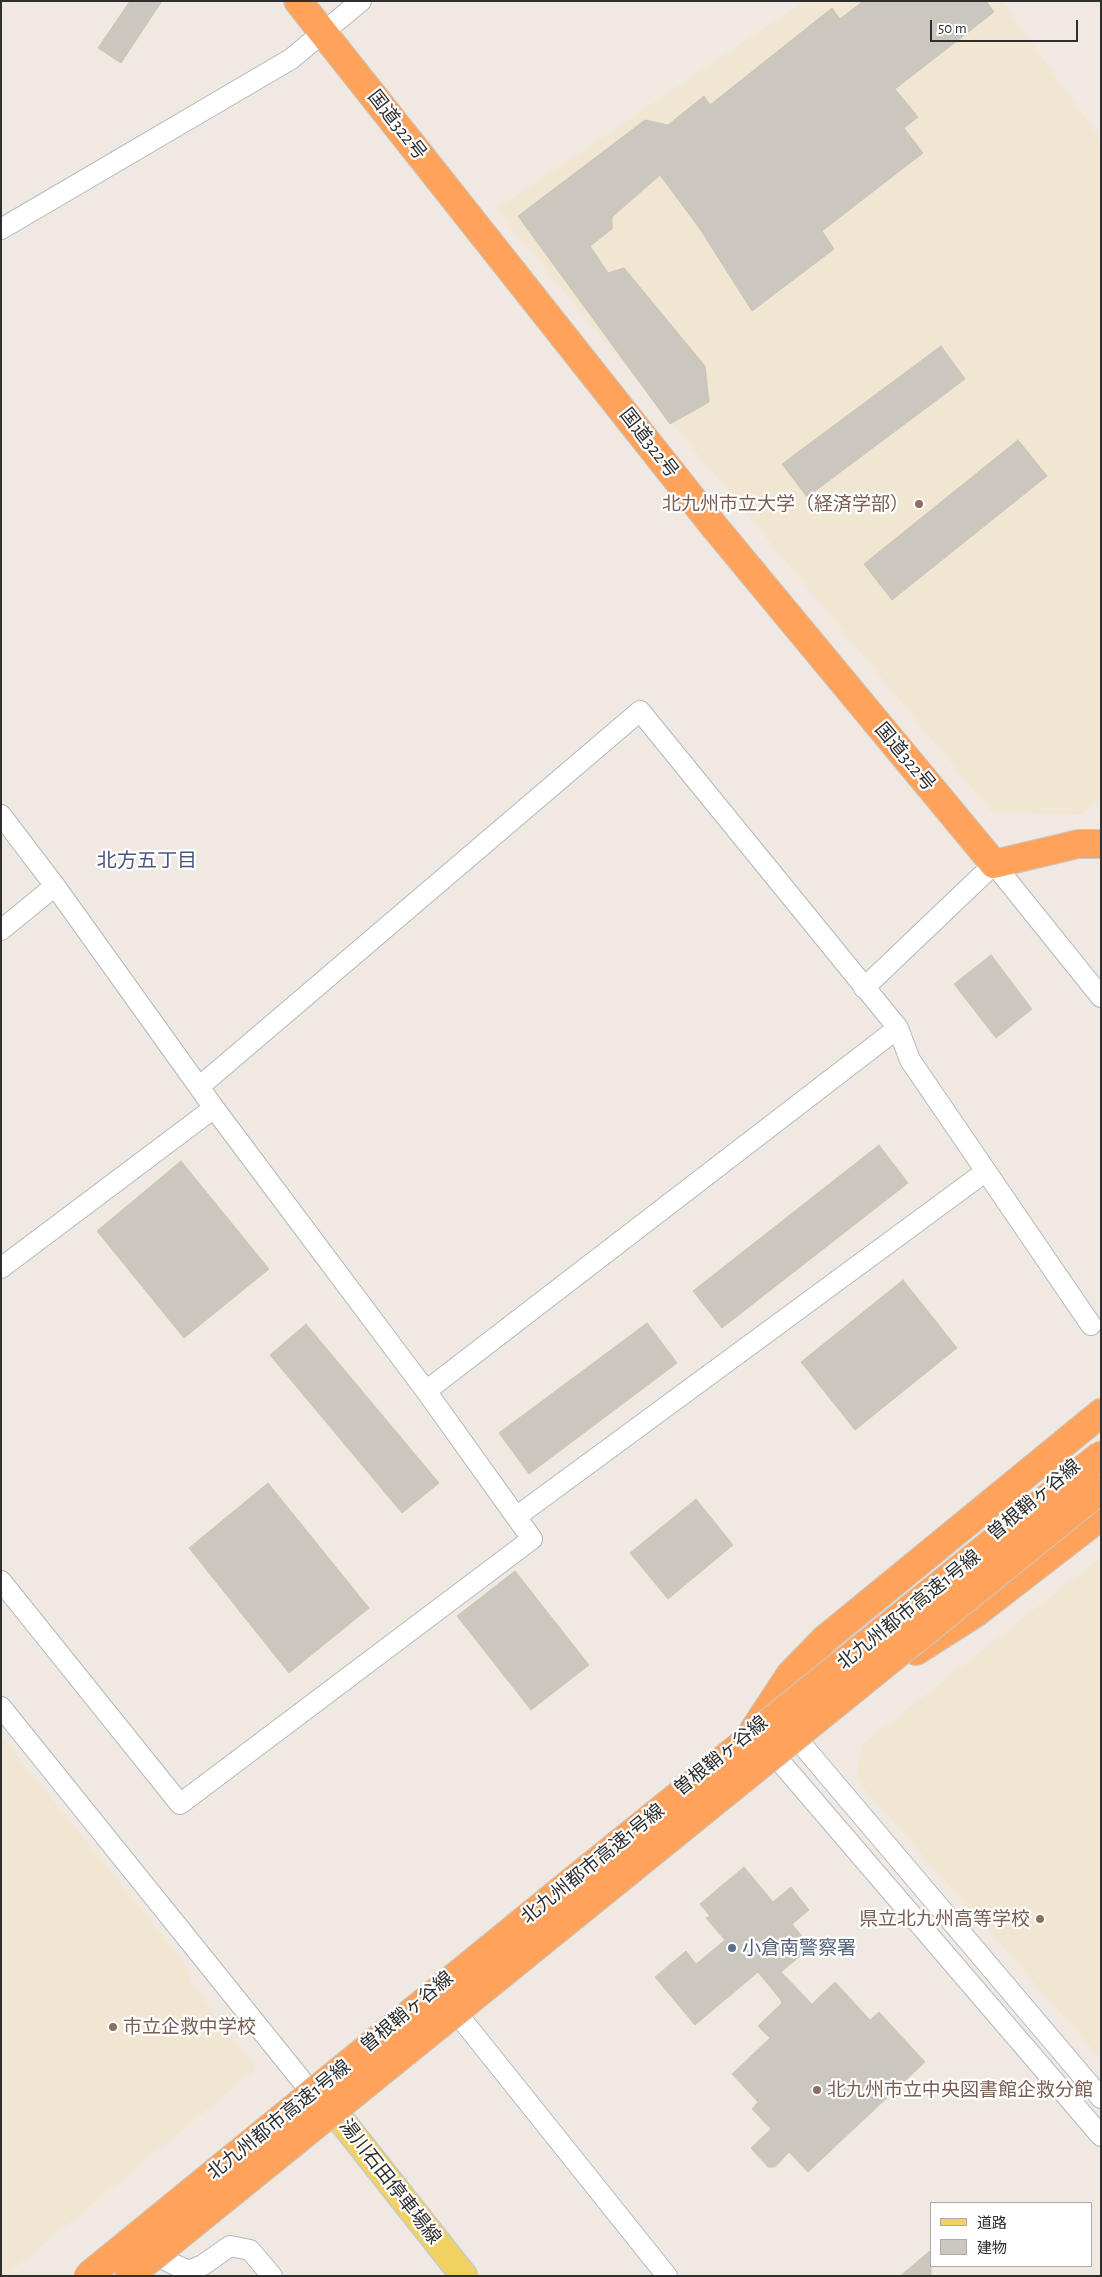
<!DOCTYPE html>
<meta charset="utf-8">
<style>
body{margin:0}
#map{position:relative;width:1102px;height:2277px;overflow:hidden;background:#efe9e1;font-family:"Alegreya Sans","Noto Sans JP",sans-serif}
canvas{display:block}
.frame{position:absolute;inset:0;border:2px solid #2e2e2e;pointer-events:none}
.legend{position:absolute;left:930px;top:2202px;width:162px;height:65px;box-sizing:border-box;background:#fff;border:1px solid #ababab;margin:0;padding:6px 9px;list-style:none;font-size:15px;color:#2e2e2e}
.legend li{display:flex;align-items:center;gap:10px;height:25px}
.legend b{width:25px;border:1px solid #ababab}
.scale{position:absolute;left:930px;top:20px;width:148px;height:22px;box-sizing:border-box;border:2px solid #2e2e2e;border-top:0;padding-left:6px;font-size:15px;line-height:18px;white-space:nowrap;color:#2e2e2e;-webkit-text-stroke:4px #fff;paint-order:stroke}
</style>
<div id="map">
<canvas width="1102" height="2277"></canvas>
<div class="frame"></div>
<ul class="legend">
<li><b style="height:6px;background:#f2d163"></b>道路</li>
<li><b style="height:14px;background:#cbc7bf"></b>建物</li>
</ul>
<div class="scale">50 m</div>
</div>
<script>
const g = document.querySelector('canvas').getContext('2d');
g.lineJoin = 'round';
function paint(path, color) {
  g.fillStyle = color;
  g.fill(path, 'evenodd');
}
function poly(rows) {
  const path = new Path2D();
  for (const r of rows) {
    path.moveTo(r[0], r[1]);
    for (let i = 2; i < r.length; i += 2) path.lineTo(r[i], r[i + 1]);
  }
  return path;
}
function stroke(path, color, width, dash) {
  g.strokeStyle = color;
  g.lineWidth = width;
  g.lineCap = dash ? 'butt' : 'round';
  g.setLineDash(dash || []);
  g.stroke(path);
}
function label(font, color, halo, rows, align = 'center') {
  g.font = font + ' "Alegreya Sans","Noto Sans JP",sans-serif';
  g.lineWidth = 4.5;
  g.setLineDash([]);
  g.textBaseline = 'middle';
  g.strokeStyle = halo;
  g.fillStyle = color;
  for (const [text, x, y, turn = 0] of rows) {
    g.save();
    g.translate(x, y);
    g.rotate((+turn || 0) * Math.PI / 180);
    g.textAlign = isNaN(turn) ? turn : align;
    if (halo) g.strokeText(text, 0, 0);
    g.fillText(text, 0, 0);
    g.restore();
  }
}
paint(poly([
 [805,1,1002,1,1101,140,1101,798,1079,815,991,811,496,209],
 [1101,1557,1101,2059,856,1779,863,1744],
 [1,1736,183,1961,192,1984,256,2069,5,2276,1,2276]
]), '#f0e6d1');
const building = poly([
 [130,1,162,1,121,63,98,48,130,1],
 [863,1,986,1,994,12,895,89,918,117,904,128,923,153,822,231,834,249,752,311,700,229,660,175,612,217,612,229,590,246,608,273,624,268,705,366,709,402,670,424,518,216,645,120,668,125,704,96,710,105,832,8,840,19,863,1],
 [941,346,965,379,807,497,782,464,941,346],
 [1018,440,1047,476,892,600,864,564,1018,440],
 [991,955,1032,1009,996,1038,954,984,991,955],
 [879,1145,908,1183,722,1328,693,1291,879,1145],
 [181,1161,269,1269,184,1338,97,1231,181,1161],
 [903,1280,957,1348,855,1430,801,1362,903,1280],
 [647,1323,677,1363,529,1474,499,1433,647,1323],
 [306,1324,439,1483,402,1513,270,1355,306,1324],
 [268,1483,369,1608,289,1673,189,1548,268,1483],
 [696,1499,733,1545,668,1599,630,1553,696,1499],
 [515,1571,589,1665,531,1710,457,1616,515,1571],
 [744,1867,773,1902,791,1887,809,1910,792,1924,811,1947,781,1972,812,2004,835,1982,870,2020,879,2012,925,2062,808,2172,789,2152,775,2167,768,2167,751,2148,771,2129,752,2109,758,2102,732,2074,770,2038,758,2026,782,2003,780,1999,758,1972,695,2025,655,1977,686,1951,696,1964,725,1940,706,1918,710,1916,700,1904,744,1867],
 [931,2250,931,2276,900,2276,931,2250]
]);
paint(building, '#cbc7bf');
stroke(building, '#cbc5ba', 1);
const minor = poly([
 [1,229,291,59,361,1],
 [1,815,55,886,214,1108,426,1391,532,1539,180,1804,1,1581],
 [1,930,55,886],
 [864,988,994,864,1101,997],
 [199,1087,640,711,898,1028,910,1060,1091,1325],
 [1,1268,214,1108],
 [426,1391,898,1028],
 [516,1517,985,1172],
 [1,1707,311,2092],
 [787,1727,1101,2098],
 [765,1744,1101,2136],
 [459,2016,667,2276],
 [163,2259,188,2271,203,2265,230,2246,250,2250,272,2276]
]);
const major = poly([
 [317,2097,337,2115,464,2276]
]);
const highway = poly([
 [298,1,713,525,994,864,1078,844,1101,844],
 [916,1651,977,1612,1101,1516],
 [754,1730,790,1675,825,1639,1101,1413]
]);
stroke(minor, '#b4b7c1', 22);
stroke(major, '#c9c9c9', 29);
stroke(highway, '#c9c9c9', 30);
stroke(minor, '#fff', 20);
stroke(major, '#f2d163', 26);
stroke(highway, '#ffa35c', 28);
const highwayBridge = poly([
 [88,2276,565,1887,1101,1455],
 [129,2276,1101,1489]
]);
stroke(highwayBridge, '#c9c9c9', 30, []);
stroke(highwayBridge, '#ffa35c', 28);
for (const [x, y, r, color] of [
 [919,504,5,"#8d6e63"],
 [1040,1919,5,"#8d6e63"],
 [732,1948,5,"#5c6f8a"],
 [113,2027,5,"#8d6e63"],
 [817,2090,5,"#8d6e63"]
]) {
  const dot = new Path2D();
  dot.arc(x, y, r, 0, 2 * Math.PI);
  g.fillStyle = color;
  g.fill(dot);
  stroke(dot, '#fff', 2);
}
label('19px', '#2e2e2e', '#fff', [
 ["国道322号",397,125,52],
 ["国道322号",649,443,52],
 ["国道322号",905,757,50],
 ["曽根鞘ヶ谷線",1034,1500,-40],
 ["北九州都市高速1号線",909,1610,-39],
 ["曽根鞘ヶ谷線",721,1756,-39],
 ["北九州都市高速1号線",593,1864,-39],
 ["曽根鞘ヶ谷線",407,2012,-40],
 ["北九州都市高速1号線",279,2120,-39],
 ["湯川石田停車場線",390,2182,52]
]);
label('19px', '#785e54', '#fff', [
 ["北九州市立大学（経済学部）",909,504],
 ["県立北九州高等学校",1030,1919],
 ["市立企救中学校",123,2027,"left"],
 ["北九州市立中央図書館企救分館",827,2090,"left"]
], 'right');
label('19px', '#4e5e75', '#fff', [
 ["小倉南警察署",742,1948]
], 'left');
label('20px', '#4d5680', '#fff', [
 ["北方五丁目",147,861]
]);
</script>
